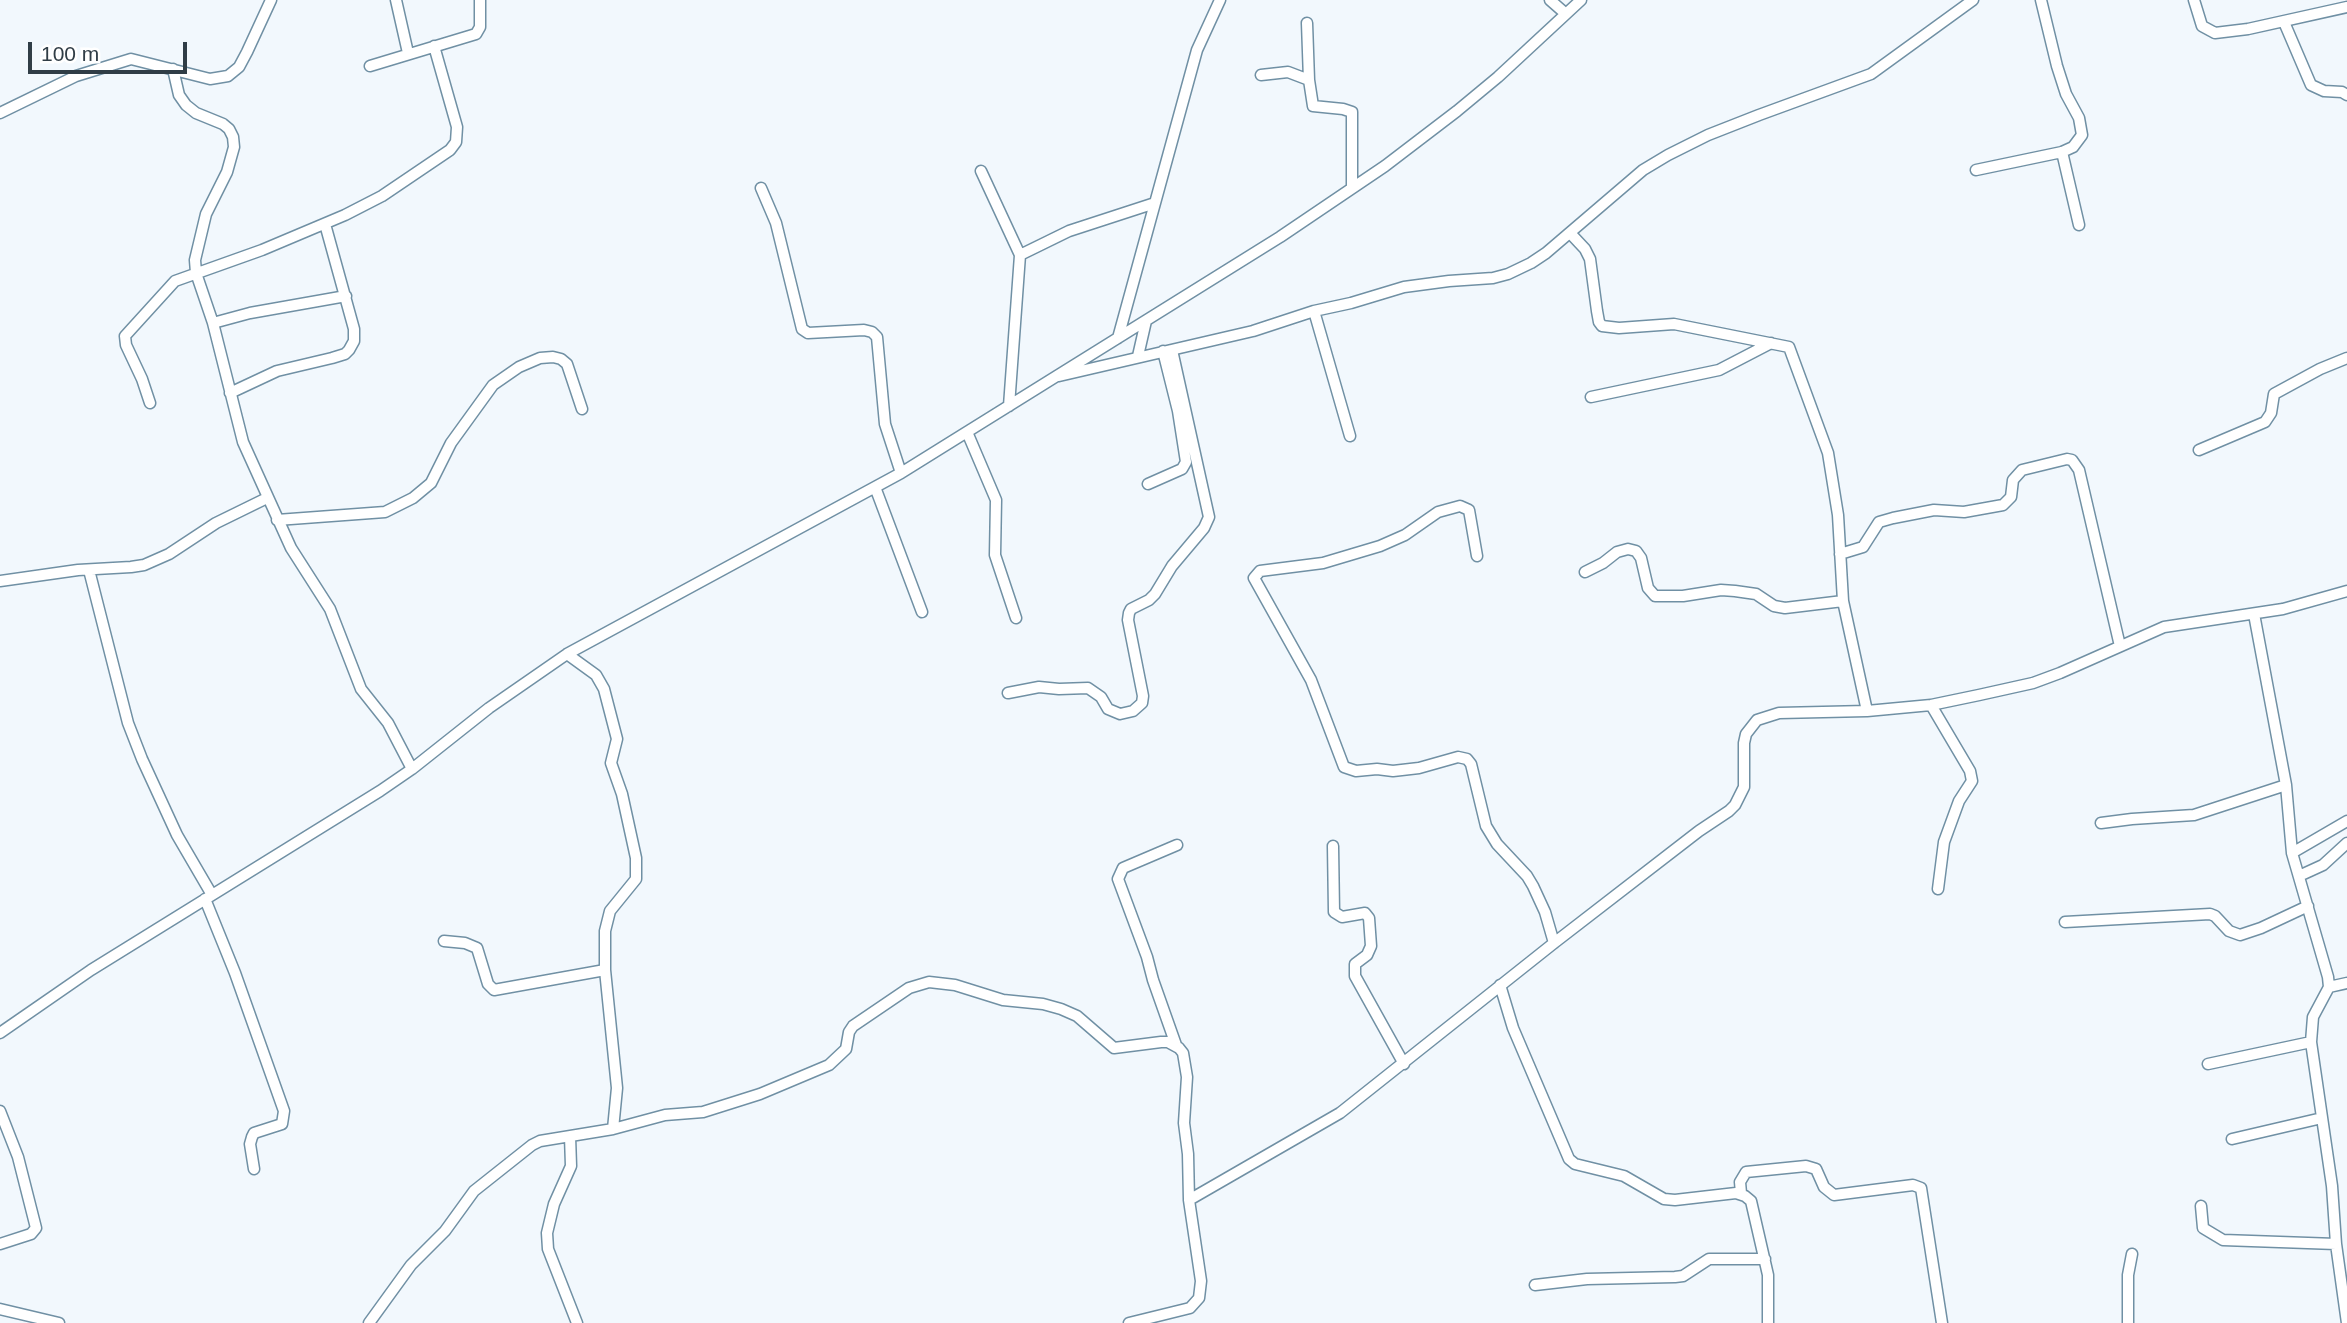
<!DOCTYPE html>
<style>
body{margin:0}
#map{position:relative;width:2347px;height:1323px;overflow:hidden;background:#f2f8fd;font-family:Helvetica,sans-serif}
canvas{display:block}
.scale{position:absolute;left:28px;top:42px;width:159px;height:32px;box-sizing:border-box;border:4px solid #303d46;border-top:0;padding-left:9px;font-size:21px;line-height:24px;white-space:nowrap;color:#303d46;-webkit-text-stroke:5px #fff;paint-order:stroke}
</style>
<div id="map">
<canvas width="2347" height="1323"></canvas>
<div class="scale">100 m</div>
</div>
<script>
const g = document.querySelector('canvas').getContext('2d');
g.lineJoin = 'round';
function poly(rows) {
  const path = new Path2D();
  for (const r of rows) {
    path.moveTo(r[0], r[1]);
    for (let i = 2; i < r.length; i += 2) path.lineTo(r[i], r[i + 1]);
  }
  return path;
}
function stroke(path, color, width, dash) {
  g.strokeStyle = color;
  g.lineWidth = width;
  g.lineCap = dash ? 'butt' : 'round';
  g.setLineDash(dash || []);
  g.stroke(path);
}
const street = poly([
 [396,0,408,53],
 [1550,0,1566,14],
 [2194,0,2202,26,2215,33,2248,29,2347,7],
 [2284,22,2311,85,2324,91,2342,92,2347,95],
 [1307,23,1309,80,1313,106,1343,109,1352,112,1352,188],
 [370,66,476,34,480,27,480,0],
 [173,69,179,95,186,105,196,113,223,124,229,129,233,137,234,147,227,172,206,214,195,260,196,273,213,323,243,442,291,548,330,609,361,689,388,723,412,769],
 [1261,75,1288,72,1309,80],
 [0,113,76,76,131,59,210,79,228,76,239,67,247,52,271,0],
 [2062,152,2079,225],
 [1976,170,2062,152,2073,147,2082,135,2079,118,2066,94,2057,66,2041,0],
 [981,171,1020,255],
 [761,188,776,223,802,329,808,333,864,330,872,332,877,337,885,424,901,473],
 [1570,233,1585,249,1590,259,1597,311,1599,322,1602,326,1619,328,1674,324,1789,347,1828,453,1838,515,1843,601,1867,711],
 [1314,311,1350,436],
 [213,323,250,313,346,296],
 [1118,338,1197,50,1220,0],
 [1138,356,1146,321],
 [1059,376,1253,331,1314,311,1351,303,1404,287,1449,281,1493,278,1508,274,1531,263,1546,253,1643,170,1668,155,1708,135,1759,115,1871,74,1973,0],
 [230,393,277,371,332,358,345,354,349,350,354,341,354,329,325,224],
 [1591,397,1719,370,1771,343],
 [150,403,142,379,126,345,125,336,175,281,262,250,345,215,382,196,450,150,456,142,457,127,434,46],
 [1009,406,1020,255,1069,231,1155,203],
 [967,432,996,500,995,555,1016,618],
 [2199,450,2265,422,2271,413,2274,394,2320,369,2347,358],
 [1148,484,1182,469,1186,462,1178,411,1163,351],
 [875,487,922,612],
 [277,520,385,512,413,498,431,483,451,443,493,385,519,367,540,358,553,357,561,359,567,364,582,409],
 [1840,554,1863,547,1879,522,1893,518,1934,510,1964,512,2003,505,2011,497,2013,480,2022,470,2067,459,2072,460,2079,470,2120,646],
 [1477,556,1469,510,1460,506,1438,512,1405,535,1380,546,1323,563,1260,571,1254,578,1311,680,1344,767,1356,771,1377,769,1393,771,1419,768,1458,757,1467,759,1471,764,1486,826,1497,844,1527,876,1533,886,1545,912,1554,943],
 [89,570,128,723,142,759,177,835,212,895],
 [1585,572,1603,563,1617,552,1628,549,1636,551,1641,558,1648,588,1655,596,1683,596,1721,590,1735,591,1756,594,1774,606,1785,608,1843,601],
 [0,581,78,570,131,567,144,565,169,554,216,523,267,498],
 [2254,614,2286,785,2292,853,2328,977,2329,987,2313,1017,2311,1042,2332,1186,2336,1244,2347,1323],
 [567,654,596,675,604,689,617,739,611,763,622,794,636,858,636,879,610,911,605,931,605,970,617,1088,613,1129],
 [1008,693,1039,687,1059,689,1088,688,1101,697,1108,709,1120,714,1133,711,1142,703,1143,696,1128,620,1129,613,1131,609,1149,600,1155,594,1172,566,1204,528,1209,517,1172,350],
 [1931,705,1970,771,1972,781,1959,801,1944,842,1938,889],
 [2101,823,2132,819,2194,815,2286,785],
 [1333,846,1334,912,1342,917,1365,913,1369,918,1371,946,1367,955,1355,964,1355,976,1404,1064],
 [2292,853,2347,821],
 [2299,876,2323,865,2347,843],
 [205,899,235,973,284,1111,282,1124,254,1133,252,1137,250,1144,254,1169],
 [2065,922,2210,914,2215,916,2229,931,2240,935,2261,928,2308,906],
 [444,941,465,943,477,948,488,984,494,990,605,970],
 [1500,985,1513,1028,1569,1159,1575,1164,1624,1176,1664,1199,1675,1200,1736,1193,1745,1196,1751,1201,1768,1275,1768,1323],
 [2329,987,2347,983],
 [0,1033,91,970,380,791,412,769,489,708,567,654,901,473,1280,237,1385,166,1457,111,1498,77,1581,0],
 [1176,1045,1153,980,1147,957,1118,879,1123,868,1177,845],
 [2208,1064,2311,1042],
 [0,1111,18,1157,36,1228,31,1234,0,1244],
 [570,1136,571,1166,554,1204,547,1233,548,1249,577,1323],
 [2232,1139,2322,1118],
 [1741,1193,1740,1182,1746,1172,1806,1166,1816,1169,1824,1187,1834,1195,1913,1185,1921,1188,1942,1323],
 [2201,1206,2203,1228,2223,1240,2336,1244],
 [1535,1285,1587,1279,1675,1277,1683,1276,1709,1259,1765,1259],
 [0,1309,59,1323],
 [369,1323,411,1265,445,1231,474,1191,532,1145,540,1141,613,1129,665,1115,703,1112,760,1094,829,1065,846,1049,849,1032,853,1026,909,988,929,982,955,985,1003,1000,1043,1004,1061,1009,1077,1016,1114,1048,1161,1042,1168,1042,1179,1048,1183,1053,1187,1077,1184,1123,1188,1154,1189,1200],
 [1129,1323,1190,1308,1199,1298,1201,1281,1189,1200,1340,1113,1554,943,1699,831,1729,811,1735,805,1744,787,1744,743,1746,734,1757,720,1779,713,1867,711,1931,705,1979,695,2033,683,2060,673,2164,627,2283,609,2347,591],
 [2128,1323,2128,1275,2132,1254]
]);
stroke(street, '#7090a4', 13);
stroke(street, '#fff', 10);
</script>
